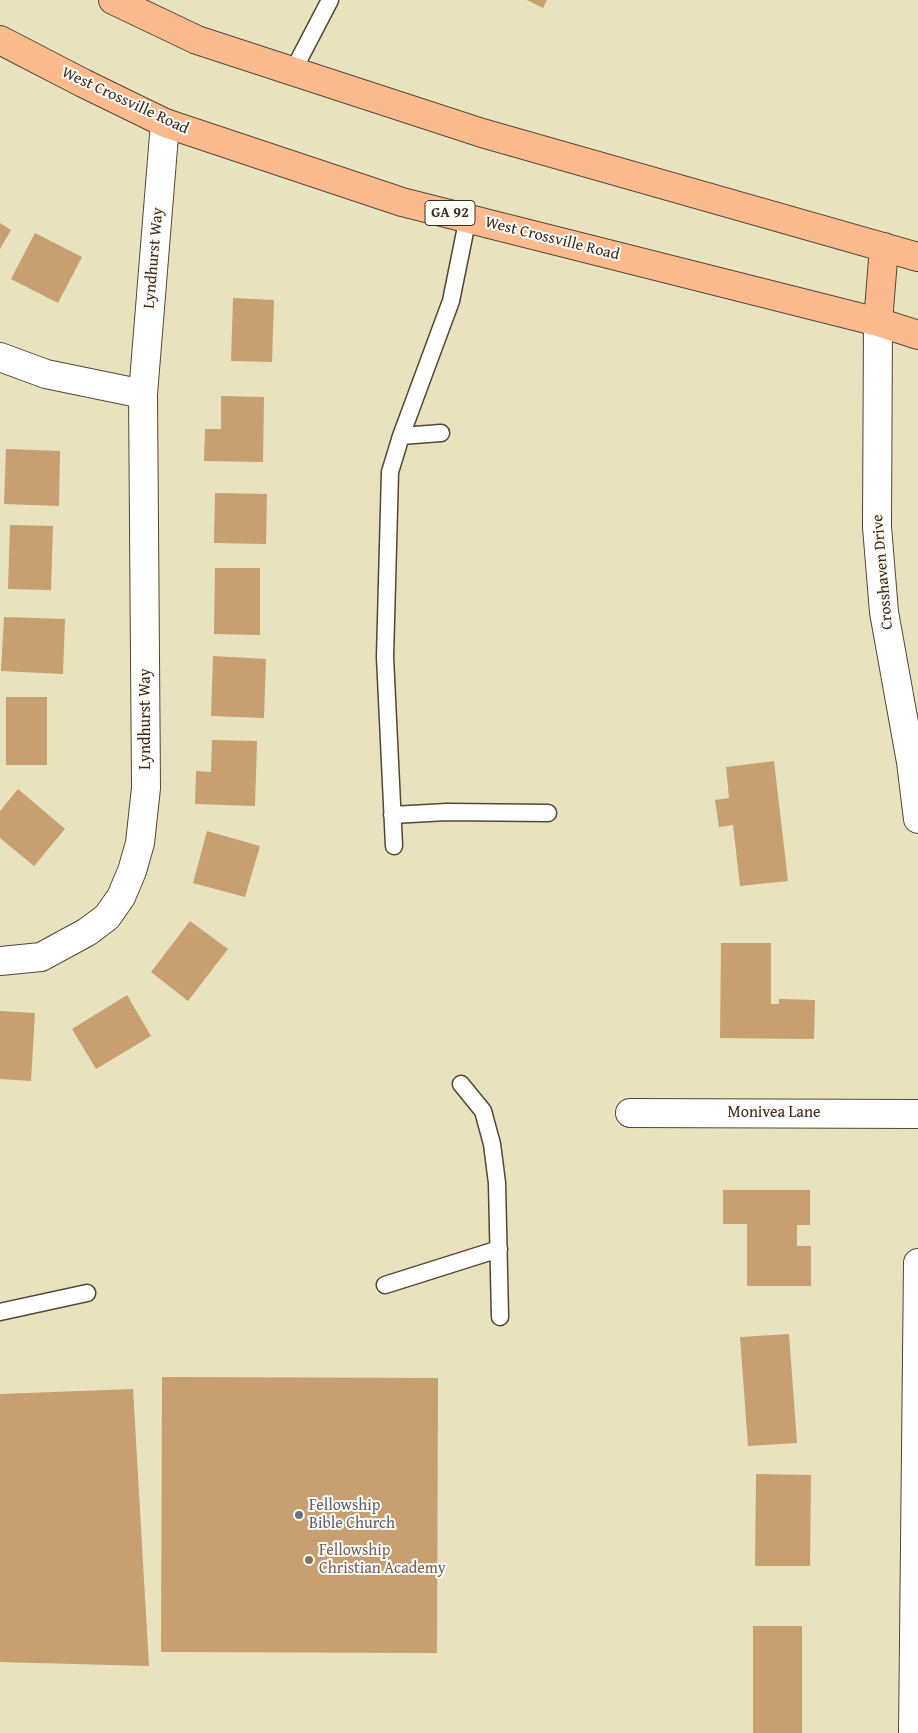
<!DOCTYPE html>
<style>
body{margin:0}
canvas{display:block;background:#e9e2be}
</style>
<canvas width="918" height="1733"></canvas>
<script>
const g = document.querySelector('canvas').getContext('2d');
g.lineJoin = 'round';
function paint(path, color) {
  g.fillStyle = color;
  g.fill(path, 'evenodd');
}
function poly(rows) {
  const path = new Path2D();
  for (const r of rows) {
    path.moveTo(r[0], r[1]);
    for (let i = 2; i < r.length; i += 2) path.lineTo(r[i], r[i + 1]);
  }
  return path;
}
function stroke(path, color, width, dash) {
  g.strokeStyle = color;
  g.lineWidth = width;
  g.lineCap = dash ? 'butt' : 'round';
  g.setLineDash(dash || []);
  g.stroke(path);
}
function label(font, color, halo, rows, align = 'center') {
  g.font = font + ' "Gentium Book Plus",serif';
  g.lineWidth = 4;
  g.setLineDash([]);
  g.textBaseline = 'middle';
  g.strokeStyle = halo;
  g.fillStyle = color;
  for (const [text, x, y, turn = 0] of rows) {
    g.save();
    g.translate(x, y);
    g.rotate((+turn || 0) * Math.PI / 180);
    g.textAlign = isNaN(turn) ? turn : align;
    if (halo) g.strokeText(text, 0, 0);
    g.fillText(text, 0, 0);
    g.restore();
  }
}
paint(poly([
 [527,0,547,0,543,8],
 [0,223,11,230,0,249],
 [35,233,82,257,58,303,11,279],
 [233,298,274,300,272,362,231,361],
 [221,396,264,397,263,462,204,461,205,429,221,429],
 [6,449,60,451,59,506,4,504],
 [215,493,267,494,266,544,214,543],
 [10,525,53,526,51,590,8,589],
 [215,568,260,568,260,635,214,634],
 [4,617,65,619,63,674,1,671],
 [213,656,266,659,264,718,211,716],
 [6,697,47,697,47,765,6,765],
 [212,740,257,741,255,806,195,804,196,771,211,772],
 [774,761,788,881,740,886,733,825,719,827,715,800,729,798,726,767],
 [18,789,65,829,34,866,0,838,0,811],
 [207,831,260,846,245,897,193,883],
 [190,921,228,949,188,1001,151,972],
 [721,943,771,943,771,1004,779,1004,779,999,815,1000,814,1039,720,1038],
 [127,995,151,1036,96,1069,72,1029],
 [0,1011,35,1013,31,1081,0,1079],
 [723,1190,810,1190,810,1225,797,1225,797,1246,811,1246,811,1286,747,1286,747,1224,723,1224],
 [789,1334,797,1443,748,1446,740,1337],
 [162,1377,438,1378,437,1653,161,1652],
 [133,1389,149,1666,0,1662,0,1394],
 [756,1474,811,1475,810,1566,755,1566],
 [753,1626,802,1626,802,1733,753,1733]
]), '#c79f70');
const lane = poly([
 [293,71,330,0],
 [401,436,441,433],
 [392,815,447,812,548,813],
 [394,846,385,657,390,472,401,436,451,301,468,217],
 [461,1084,483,1111,492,1144,497,1183,500,1317],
 [385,1285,499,1249],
 [0,1312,87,1293]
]);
const street = poly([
 [878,322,877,527,884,612,911,762,918,819],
 [0,357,46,374,143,394],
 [0,961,41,957,87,932,107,917,121,897,132,871,140,843,146,788,143,394,165,123],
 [630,1113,918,1114],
 [913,1733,918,1263]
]);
const primary = poly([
 [113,0,197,40,482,133,918,257],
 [0,40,83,83,165,123,402,202,878,322,918,335],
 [878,322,884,247]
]);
stroke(lane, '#554636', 19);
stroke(street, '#554636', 30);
stroke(primary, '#554636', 30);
stroke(lane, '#fff', 16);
stroke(street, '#fff', 28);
stroke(primary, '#fbba8d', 28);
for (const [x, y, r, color] of [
 [299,1515,5,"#6b7280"],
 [309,1560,5,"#8d6e63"]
]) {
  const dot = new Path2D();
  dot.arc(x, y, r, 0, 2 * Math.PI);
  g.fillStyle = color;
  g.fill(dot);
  stroke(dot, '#fdfcf7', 2);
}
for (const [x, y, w] of [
 [450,213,50]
]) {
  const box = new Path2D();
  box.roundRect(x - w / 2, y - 12.5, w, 25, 4);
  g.fillStyle = '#fdfcf7';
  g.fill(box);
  stroke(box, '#3b2a1e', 1);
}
label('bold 15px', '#3b2a1e', null, [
 ["GA 92",450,213]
]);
label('16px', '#3b2a1e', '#fdfcf7', [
 ["West Crossville Road",125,101,25],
 ["West Crossville Road",552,239,14],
 ["Lyndhurst Way",154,258,-85],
 ["Crosshaven Drive",883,572,-95],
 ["Lyndhurst Way",146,719,-90],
 ["Monivea Lane",774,1113]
]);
label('16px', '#5b616d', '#fdfcf7', [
 ["Fellowship",309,1506],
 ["Bible Church",309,1524]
], 'left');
label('16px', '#785e54', '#fdfcf7', [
 ["Fellowship",319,1551],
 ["Christian Academy",319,1569]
], 'left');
</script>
